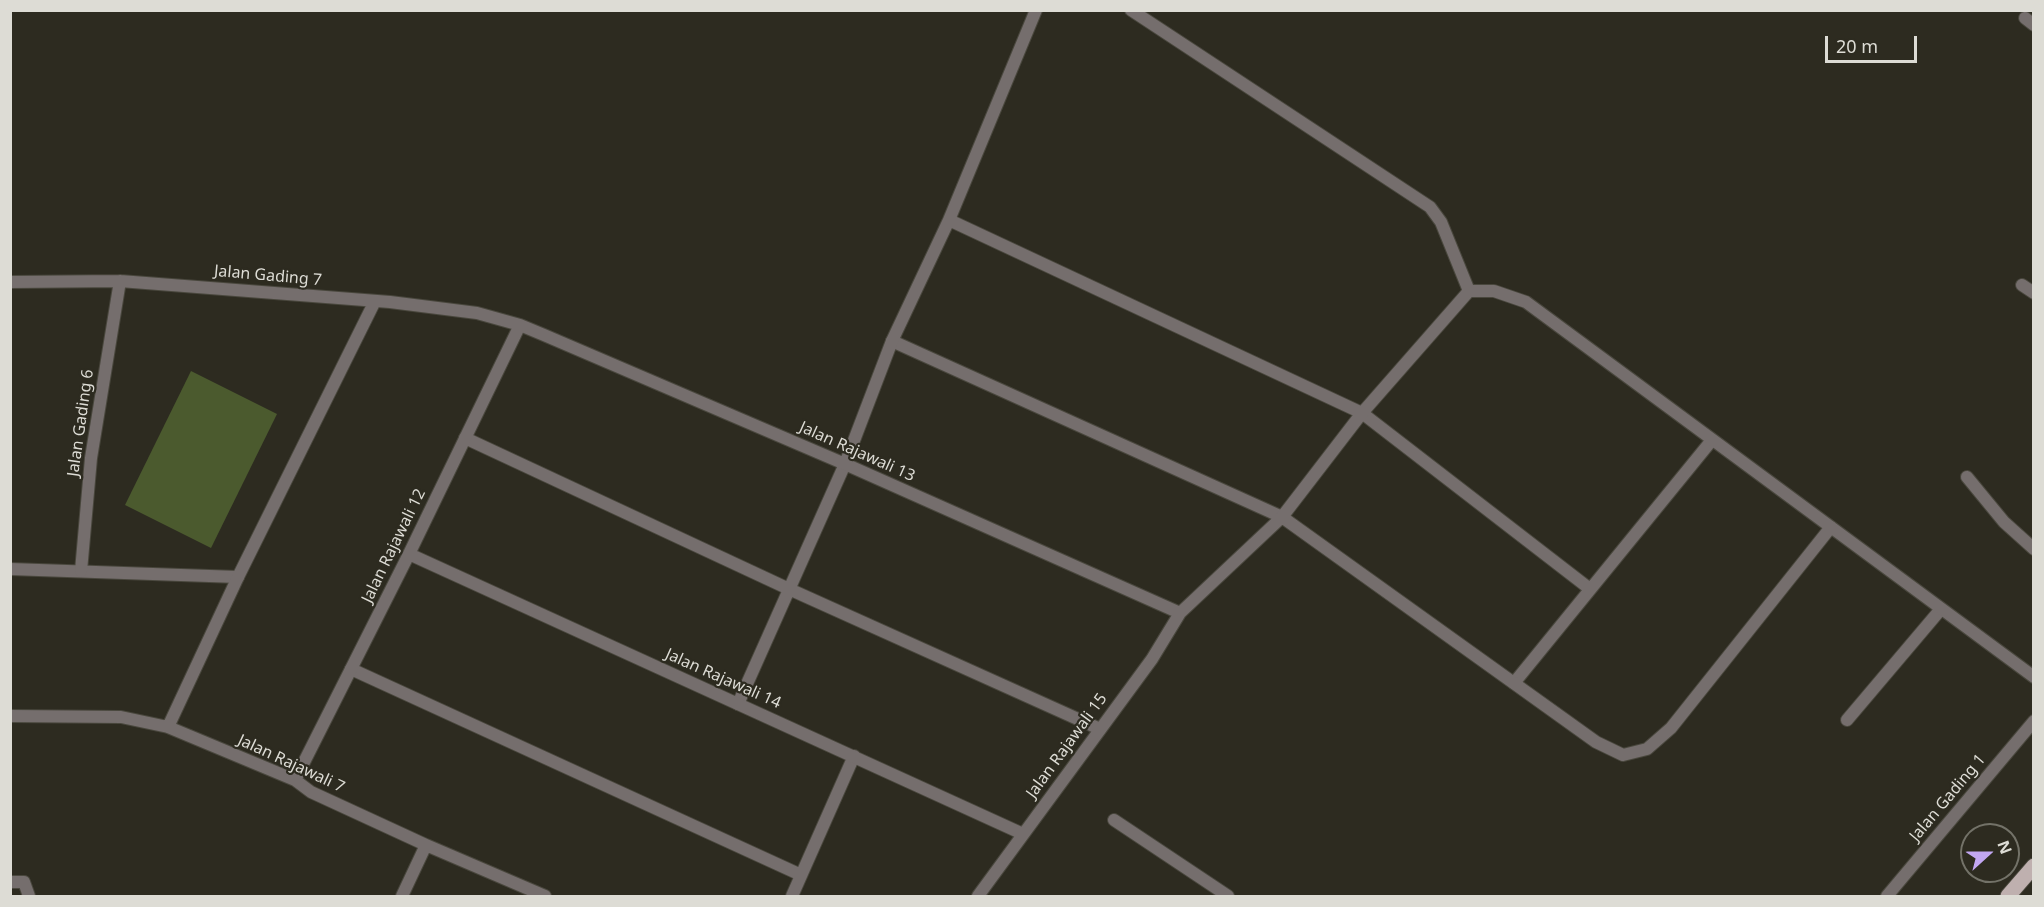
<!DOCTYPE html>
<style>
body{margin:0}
#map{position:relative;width:2044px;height:907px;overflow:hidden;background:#2d2b20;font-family:"Noto Sans",sans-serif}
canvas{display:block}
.frame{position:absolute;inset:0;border:12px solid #dddcd5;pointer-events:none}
.north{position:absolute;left:1960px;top:823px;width:60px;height:60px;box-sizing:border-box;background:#2d2b20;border:2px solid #737268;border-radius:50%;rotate:69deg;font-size:16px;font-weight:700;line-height:24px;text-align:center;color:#dddcd5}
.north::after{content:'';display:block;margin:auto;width:21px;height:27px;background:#c2a7f2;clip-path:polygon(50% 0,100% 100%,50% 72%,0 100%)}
.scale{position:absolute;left:1825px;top:36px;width:92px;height:27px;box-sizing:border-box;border:3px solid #dddcd5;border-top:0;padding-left:8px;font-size:18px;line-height:21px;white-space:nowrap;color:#dddcd5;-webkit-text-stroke:4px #2d2b20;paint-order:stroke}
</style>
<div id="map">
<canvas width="2044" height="907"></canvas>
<div class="frame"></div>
<div class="north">N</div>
<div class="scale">20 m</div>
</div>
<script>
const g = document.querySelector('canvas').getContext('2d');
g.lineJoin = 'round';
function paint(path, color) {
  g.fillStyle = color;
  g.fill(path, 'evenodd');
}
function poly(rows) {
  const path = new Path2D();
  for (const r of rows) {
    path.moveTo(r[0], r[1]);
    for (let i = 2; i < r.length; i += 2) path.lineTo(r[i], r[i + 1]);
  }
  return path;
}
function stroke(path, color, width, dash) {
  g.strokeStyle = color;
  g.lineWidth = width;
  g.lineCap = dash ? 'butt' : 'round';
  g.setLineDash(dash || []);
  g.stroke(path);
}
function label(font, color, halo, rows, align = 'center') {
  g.font = font + ' "Noto Sans",sans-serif';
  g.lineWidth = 4.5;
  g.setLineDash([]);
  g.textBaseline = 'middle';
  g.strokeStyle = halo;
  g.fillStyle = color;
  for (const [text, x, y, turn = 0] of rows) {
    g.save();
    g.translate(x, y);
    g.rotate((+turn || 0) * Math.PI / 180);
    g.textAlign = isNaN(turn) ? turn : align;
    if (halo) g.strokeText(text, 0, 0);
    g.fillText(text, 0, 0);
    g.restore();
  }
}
paint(poly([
 [191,371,277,414,211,548,125,505]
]), '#4b5a2e');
const service = poly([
 [2022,285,2034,293],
 [892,341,1282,517],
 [1362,413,1590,589],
 [465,438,789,589,1100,729],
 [1967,477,2004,522,2034,549],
 [10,569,238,577],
 [351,669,801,875],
 [1514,683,1712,440],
 [738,704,845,464],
 [1847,720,1941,609],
 [1114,820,1228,896],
 [792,896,854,756]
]);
const minor = poly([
 [1131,10,1430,207,1441,222,1469,291],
 [2025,18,2034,25],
 [949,220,1362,413],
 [10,282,120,281,390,302,477,313,520,325,544,335,845,464,1180,613],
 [845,464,892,341,949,220,1036,10],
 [1282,517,1596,742,1623,755,1647,749,1671,728,1831,527],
 [409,554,1023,834],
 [81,571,91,458,120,281],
 [10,716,121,717,168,727,295,780,311,792,426,845,545,896],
 [168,727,238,577,375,301],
 [295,780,409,554,520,325],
 [10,882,24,882,29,896],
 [402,896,426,845],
 [978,896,1152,659,1180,613,1282,517,1362,413,1469,291,1494,291,1526,302,2034,677],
 [1887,896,2034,721]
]);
const primary = poly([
 [2008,896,2034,866]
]);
stroke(service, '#49473d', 14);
stroke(minor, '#49473d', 14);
stroke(primary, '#49473d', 17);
stroke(service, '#756e6d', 12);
stroke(minor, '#756e6d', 12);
stroke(primary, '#bfb0af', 15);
label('16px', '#dddcd5', '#2d2b20', [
 ["Jalan Gading 7",268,276,5],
 ["Jalan Gading 6",81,423,-82],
 ["Jalan Rajawali 13",857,452,24],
 ["Jalan Rajawali 12",394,546,-64],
 ["Jalan Rajawali 14",723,679,24],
 ["Jalan Rajawali 15",1067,746,-54],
 ["Jalan Rajawali 7",291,764,25],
 ["Jalan Gading 1",1948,798,-50]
]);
</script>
